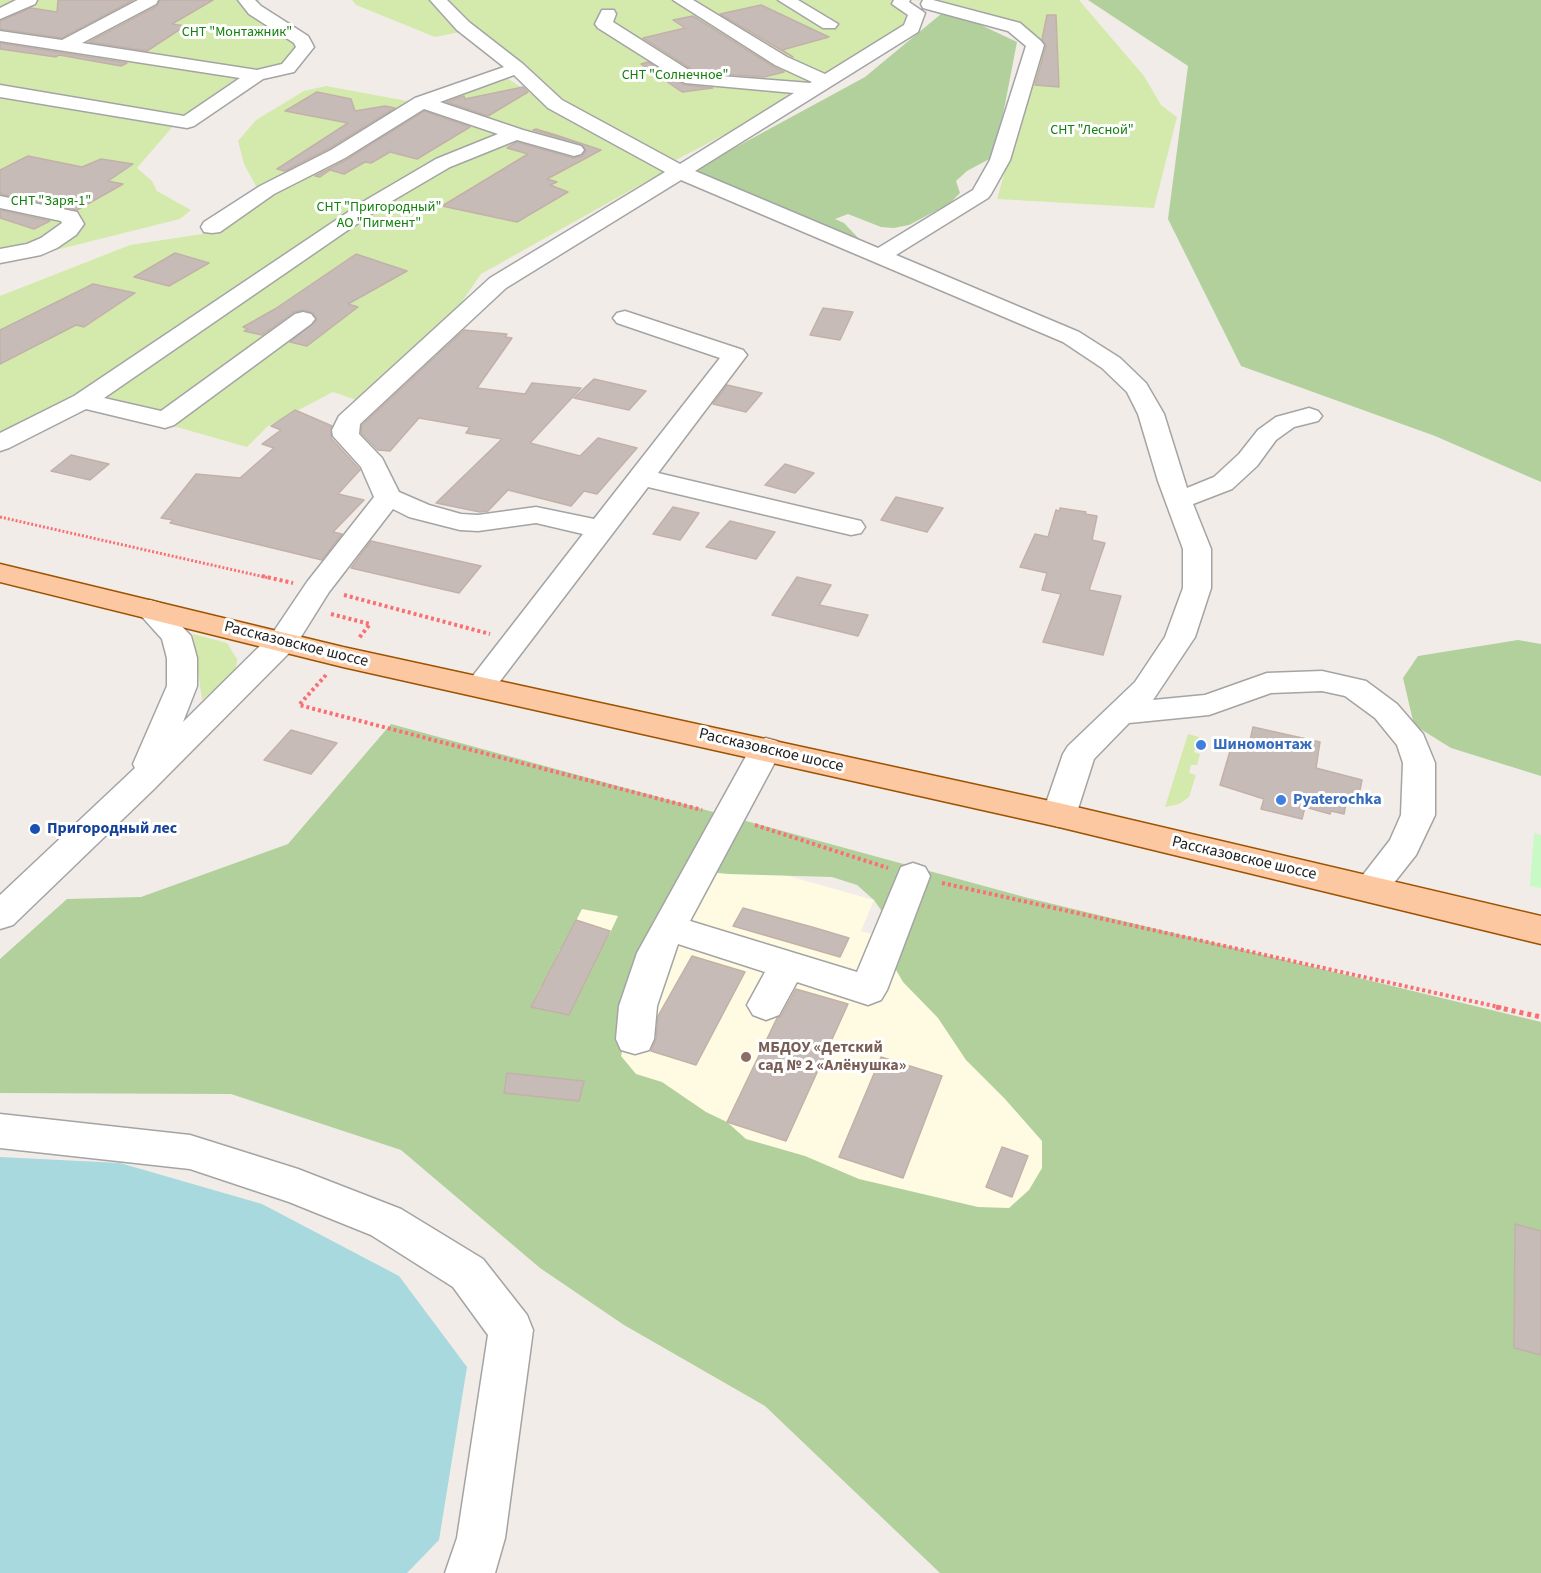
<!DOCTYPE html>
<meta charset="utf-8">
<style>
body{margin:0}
canvas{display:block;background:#f1ece7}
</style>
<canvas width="1541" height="1573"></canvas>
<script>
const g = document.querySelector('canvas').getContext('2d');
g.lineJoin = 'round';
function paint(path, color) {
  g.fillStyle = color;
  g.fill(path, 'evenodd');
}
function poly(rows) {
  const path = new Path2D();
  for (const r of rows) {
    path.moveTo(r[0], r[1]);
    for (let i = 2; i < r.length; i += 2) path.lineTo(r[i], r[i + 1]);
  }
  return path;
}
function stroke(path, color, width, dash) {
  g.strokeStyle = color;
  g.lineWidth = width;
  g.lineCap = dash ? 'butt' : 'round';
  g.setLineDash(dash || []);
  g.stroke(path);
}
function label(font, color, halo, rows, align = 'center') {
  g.font = font + ' "Source Sans 3",sans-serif';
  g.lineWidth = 6;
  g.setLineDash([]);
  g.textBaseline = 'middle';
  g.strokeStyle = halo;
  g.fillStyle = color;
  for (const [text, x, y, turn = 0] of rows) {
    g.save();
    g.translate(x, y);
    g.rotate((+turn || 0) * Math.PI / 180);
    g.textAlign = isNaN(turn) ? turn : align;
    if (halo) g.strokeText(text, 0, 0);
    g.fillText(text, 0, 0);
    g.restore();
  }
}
paint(poly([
 [469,787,874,900,861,931,937,954,1136,975,1039,1310,412,1084]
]), '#fffbe2');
paint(poly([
 [0,0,259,0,260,10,307,41,291,66,271,71,175,124,137,168,152,181,157,191,191,210,180,219,0,264],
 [352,0,895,0,906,10,905,29,821,84,674,161,587,115,515,66,476,29,435,37,356,5],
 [911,0,1079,0,1144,76,1161,105,1177,117,1154,208,997,199,1041,45,941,2],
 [499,73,575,122,665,171,481,274,446,325,413,356,356,400,333,392,268,426,247,447,85,401,0,448,0,296,130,245,202,234,262,197,244,164,238,141,256,120,304,91,326,86,418,103],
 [193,634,227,643,237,659,236,670,202,700],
 [1188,734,1199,737,1194,752,1200,754,1197,765,1191,765,1189,773,1196,775,1189,797,1179,804,1165,807]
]), '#d4eaad');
paint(poly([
 [1088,0,1541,0,1541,482,1435,436,1241,366,1168,219,1188,66],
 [947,9,1017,42,995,156,967,171,956,181,960,193,949,204,909,225,894,228,881,227,848,214,835,219,844,223,863,243,692,171,865,77],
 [1518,640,1541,644,1541,776,1451,748,1414,725,1403,678,1418,656],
 [391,724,1028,898,1541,1022,1541,1573,940,1573,765,1406,624,1325,540,1268,401,1150,231,1094,0,1093,0,959,67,899,141,897,288,844],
 [688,870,728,874,832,877,857,885,874,900,890,923,892,963,903,982,938,1018,966,1060,1005,1099,1042,1141,1042,1168,1029,1190,1009,1208,978,1207,859,1179,805,1156,746,1139,727,1122,706,1112,662,1082,636,1074,621,1056,652,923,663,904],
 [582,909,618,916,609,935,573,927],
 [560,949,597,957,588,977,551,969],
 [541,986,578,995,569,1015,531,1007]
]), '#b2d09c');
paint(poly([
 [1534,833,1541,835,1541,888,1530,886]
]), '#c8fac5');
paint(poly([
 [0,1157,120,1163,262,1204,399,1276,467,1367,439,1540,407,1573,0,1573]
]), '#a8d9de');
const building = poly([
 [58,0,133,0,62,38,0,29,0,21,31,8,57,12,58,0],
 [160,0,213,0,172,24,185,26,147,51,89,42,157,6,160,0],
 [761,5,829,37,782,50,793,57,720,14,761,5],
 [1047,15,1056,15,1059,87,1035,85,1046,46,1042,39,1047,15],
 [693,16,774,67,784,72,764,77,696,72,643,38,685,28,673,20,693,16],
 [0,43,127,63,121,66,59,55,56,57,0,49,0,43],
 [648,62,684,85,713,88,682,92,641,64,648,62],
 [523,87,528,92,488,116,447,102,464,96,465,99,523,87],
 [317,92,351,99,355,111,385,106,395,108,330,148,285,171,277,169,348,123,285,111,317,92],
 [424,111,470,127,417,159,390,152,371,163,365,162,344,174,330,170,320,177,315,176,346,160,424,111],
 [536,129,556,135,601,150,547,179,557,182,550,185,568,192,517,222,442,206,528,154,507,148,517,142,573,158,582,156,586,151,582,144,533,130,536,129],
 [28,156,82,167,101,159,133,164,108,181,123,184,77,210,0,194,0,170,28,156],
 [0,210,50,221,34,229,0,218,0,210],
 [175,253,209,263,169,286,134,277,175,253],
 [356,254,407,271,348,304,358,307,307,346,290,342,317,320,313,313,304,310,294,312,262,335,244,331,248,329,243,327,275,309,356,254],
 [93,284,135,293,84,327,76,325,0,364,0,330,93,284],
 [823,308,853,312,840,340,810,335,823,308],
 [464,330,507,334,505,337,512,338,477,388,525,394,532,383,581,388,530,443,580,456,598,438,637,448,597,494,584,491,571,506,508,490,488,511,480,512,436,503,502,439,466,433,470,427,419,418,390,451,378,450,361,433,362,425,464,330],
 [594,379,646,391,629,410,574,398,594,379],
 [727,385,762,393,746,412,713,404,727,385],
 [295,410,332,426,331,438,360,470,338,494,364,500,333,532,342,534,322,560,170,523,173,520,161,518,196,474,240,478,274,448,262,444,281,430,271,426,295,410],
 [71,455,109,464,90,480,51,471,71,455],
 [785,464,814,473,795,493,765,485,785,464],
 [896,497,943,508,927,532,881,520,896,497],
 [673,507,699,513,680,540,653,534,673,507],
 [1060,508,1086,512,1085,514,1097,516,1092,540,1105,543,1089,590,1121,596,1103,655,1043,642,1061,594,1042,590,1047,573,1020,567,1035,534,1048,537,1056,510,1060,511,1060,508],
 [730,521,775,532,756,559,706,547,730,521],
 [371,541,481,566,459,593,351,568,371,541],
 [797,577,831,585,819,605,868,615,858,636,772,615,797,577],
 [1253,727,1320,742,1316,768,1362,780,1358,800,1347,798,1344,814,1331,811,1330,814,1305,807,1302,819,1261,809,1264,799,1220,785,1233,741,1249,745,1253,727],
 [291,730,337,743,311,774,264,760,291,730],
 [743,908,812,927,849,938,840,957,733,926,743,908],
 [576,920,610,931,569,1015,531,1007,576,920],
 [692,956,745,972,696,1065,651,1051,656,1039,658,1016,692,956],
 [796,989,848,1004,786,1141,727,1122,777,1018,781,1016,796,989],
 [881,1057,942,1076,903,1178,839,1157,881,1057],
 [507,1073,584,1081,579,1101,504,1093,507,1073],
 [1002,1147,1028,1156,1012,1197,986,1187,1002,1147],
 [1515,1224,1541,1231,1541,1355,1514,1348,1515,1224]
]);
paint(building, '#c6bbb6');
stroke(building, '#c3b1a9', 1.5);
const minor = poly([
 [16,0,37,0,35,4,0,19,0,8,16,0],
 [138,0,158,0,156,4,82,43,257,70,282,64,296,47,294,43,249,14,238,0,255,0,261,6,308,36,314,47,294,72,263,79,194,126,187,128,0,97,0,85,184,116,240,78,0,41,0,31,62,40,138,0],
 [430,0,447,0,469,22,523,64,562,100,680,164,794,93,685,83,598,28,595,24,602,10,614,10,616,14,613,22,695,74,810,83,812,82,775,65,673,0,693,0,787,57,825,74,904,25,908,15,892,4,894,0,910,0,909,2,925,13,918,32,695,171,878,248,973,190,990,160,1026,46,1008,31,923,8,921,4,923,0,933,0,1020,23,1041,41,1044,45,1010,160,991,194,988,198,896,255,1079,332,1120,358,1146,383,1164,414,1187,488,1214,477,1239,454,1258,430,1276,417,1309,408,1318,411,1322,416,1318,421,1294,427,1276,440,1257,466,1232,489,1193,504,1211,549,1211,588,1195,637,1153,700,1205,695,1267,673,1322,671,1366,681,1397,704,1423,734,1435,763,1435,815,1416,855,1382,898,1370,902,1358,898,1352,889,1390,840,1401,815,1403,763,1397,745,1375,718,1345,696,1322,691,1271,693,1209,715,1129,723,1094,759,1076,815,1071,823,1059,827,1047,823,1042,815,1063,754,1068,746,1135,682,1165,637,1183,588,1183,549,1158,481,1138,414,1127,392,1102,368,1063,342,681,180,506,288,360,424,359,434,382,458,399,492,429,505,461,514,478,515,536,507,594,519,720,358,617,323,613,318,617,313,625,311,743,350,747,355,658,473,861,521,865,527,861,533,851,535,648,487,491,693,480,696,469,693,465,686,583,534,536,523,478,531,460,530,409,517,393,509,329,592,294,648,153,790,13,925,0,929,0,895,135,768,133,764,167,686,167,658,162,639,135,609,140,603,150,600,160,603,191,636,197,658,197,686,183,722,272,634,307,582,374,497,361,467,333,436,332,430,339,416,490,278,665,172,548,108,514,75,440,102,523,130,581,146,584,150,581,154,574,156,517,140,450,167,380,208,104,398,161,411,295,314,303,312,311,314,315,319,311,324,174,425,165,428,86,409,9,448,0,451,0,433,74,396,366,200,436,159,498,134,424,109,345,158,274,194,220,232,212,233,204,232,201,227,204,222,260,186,331,150,415,98,504,67,457,30,430,0],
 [778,0,798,0,838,24,835,28,823,28,778,0],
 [0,196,77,212,84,224,76,235,57,248,41,255,0,263,0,249,27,244,41,238,62,223,61,221,0,208,0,196],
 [766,738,777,741,782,749,690,921,857,972,901,867,913,863,925,867,930,876,887,990,881,1000,868,1005,797,982,779,1015,766,1020,753,1015,747,1005,765,972,678,944,657,1006,654,1039,649,1050,635,1054,621,1050,616,1039,619,1006,637,953,750,749,755,741,766,738],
 [0,1114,190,1135,298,1169,401,1209,483,1259,527,1315,533,1330,505,1538,495,1573,445,1573,457,1538,488,1335,453,1287,371,1235,289,1202,190,1169,0,1148,0,1114]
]);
const major = poly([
 [0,564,343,647,1059,803,1541,916,1541,944,1059,827,343,667,0,582,0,564]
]);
stroke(minor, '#a4a4a4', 3);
stroke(major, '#9d5300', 3);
stroke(poly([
 [0,517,269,578]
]), '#fa6f73', 3, [2, 2]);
stroke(poly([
 [262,576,293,583],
 [344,595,490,634],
 [331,614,370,624,359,638],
 [326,675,299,705,702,810],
 [755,825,888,868],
 [942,883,1503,1008]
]), '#fa6f73', 4, [3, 3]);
stroke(poly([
 [1496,1007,1541,1017]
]), '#fa6f73', 5, [4, 4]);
paint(minor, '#fff');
paint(major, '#fcc8a1');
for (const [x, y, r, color] of [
 [1201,745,6,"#3f7fe0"],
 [1281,800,6,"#3f7fe0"],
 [35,829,6,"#1a4fb4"],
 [746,1057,6,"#8d6e63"]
]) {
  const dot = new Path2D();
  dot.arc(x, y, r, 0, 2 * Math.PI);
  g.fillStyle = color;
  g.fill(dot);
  stroke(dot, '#fff', 2);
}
label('14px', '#12810c', '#fff', [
 ["СНТ \"Монтажник\"",237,33],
 ["СНТ \"Солнечное\"",675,76],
 ["СНТ \"Лесной\"",1092,131],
 ["СНТ \"Заря-1\"",51,202],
 ["СНТ \"Пригородный\"",379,208],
 ["АО \"Пигмент\"",379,224]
]);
label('16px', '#202020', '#fff', [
 ["Рассказовское шоссе",296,645,14],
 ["Рассказовское шоссе",771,751,13],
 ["Рассказовское шоссе",1244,859,13]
]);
label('bold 16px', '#366cbe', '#fff', [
 ["Шиномонтаж",1213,745],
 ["Pyaterochka",1293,800]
], 'left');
label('bold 16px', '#164399', '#fff', [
 ["Пригородный лес",47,829]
], 'left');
label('bold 16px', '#785e54', '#fff', [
 ["МБДОУ «Детский",758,1048],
 ["сад № 2 «Алёнушка»",758,1066]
], 'left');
</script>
